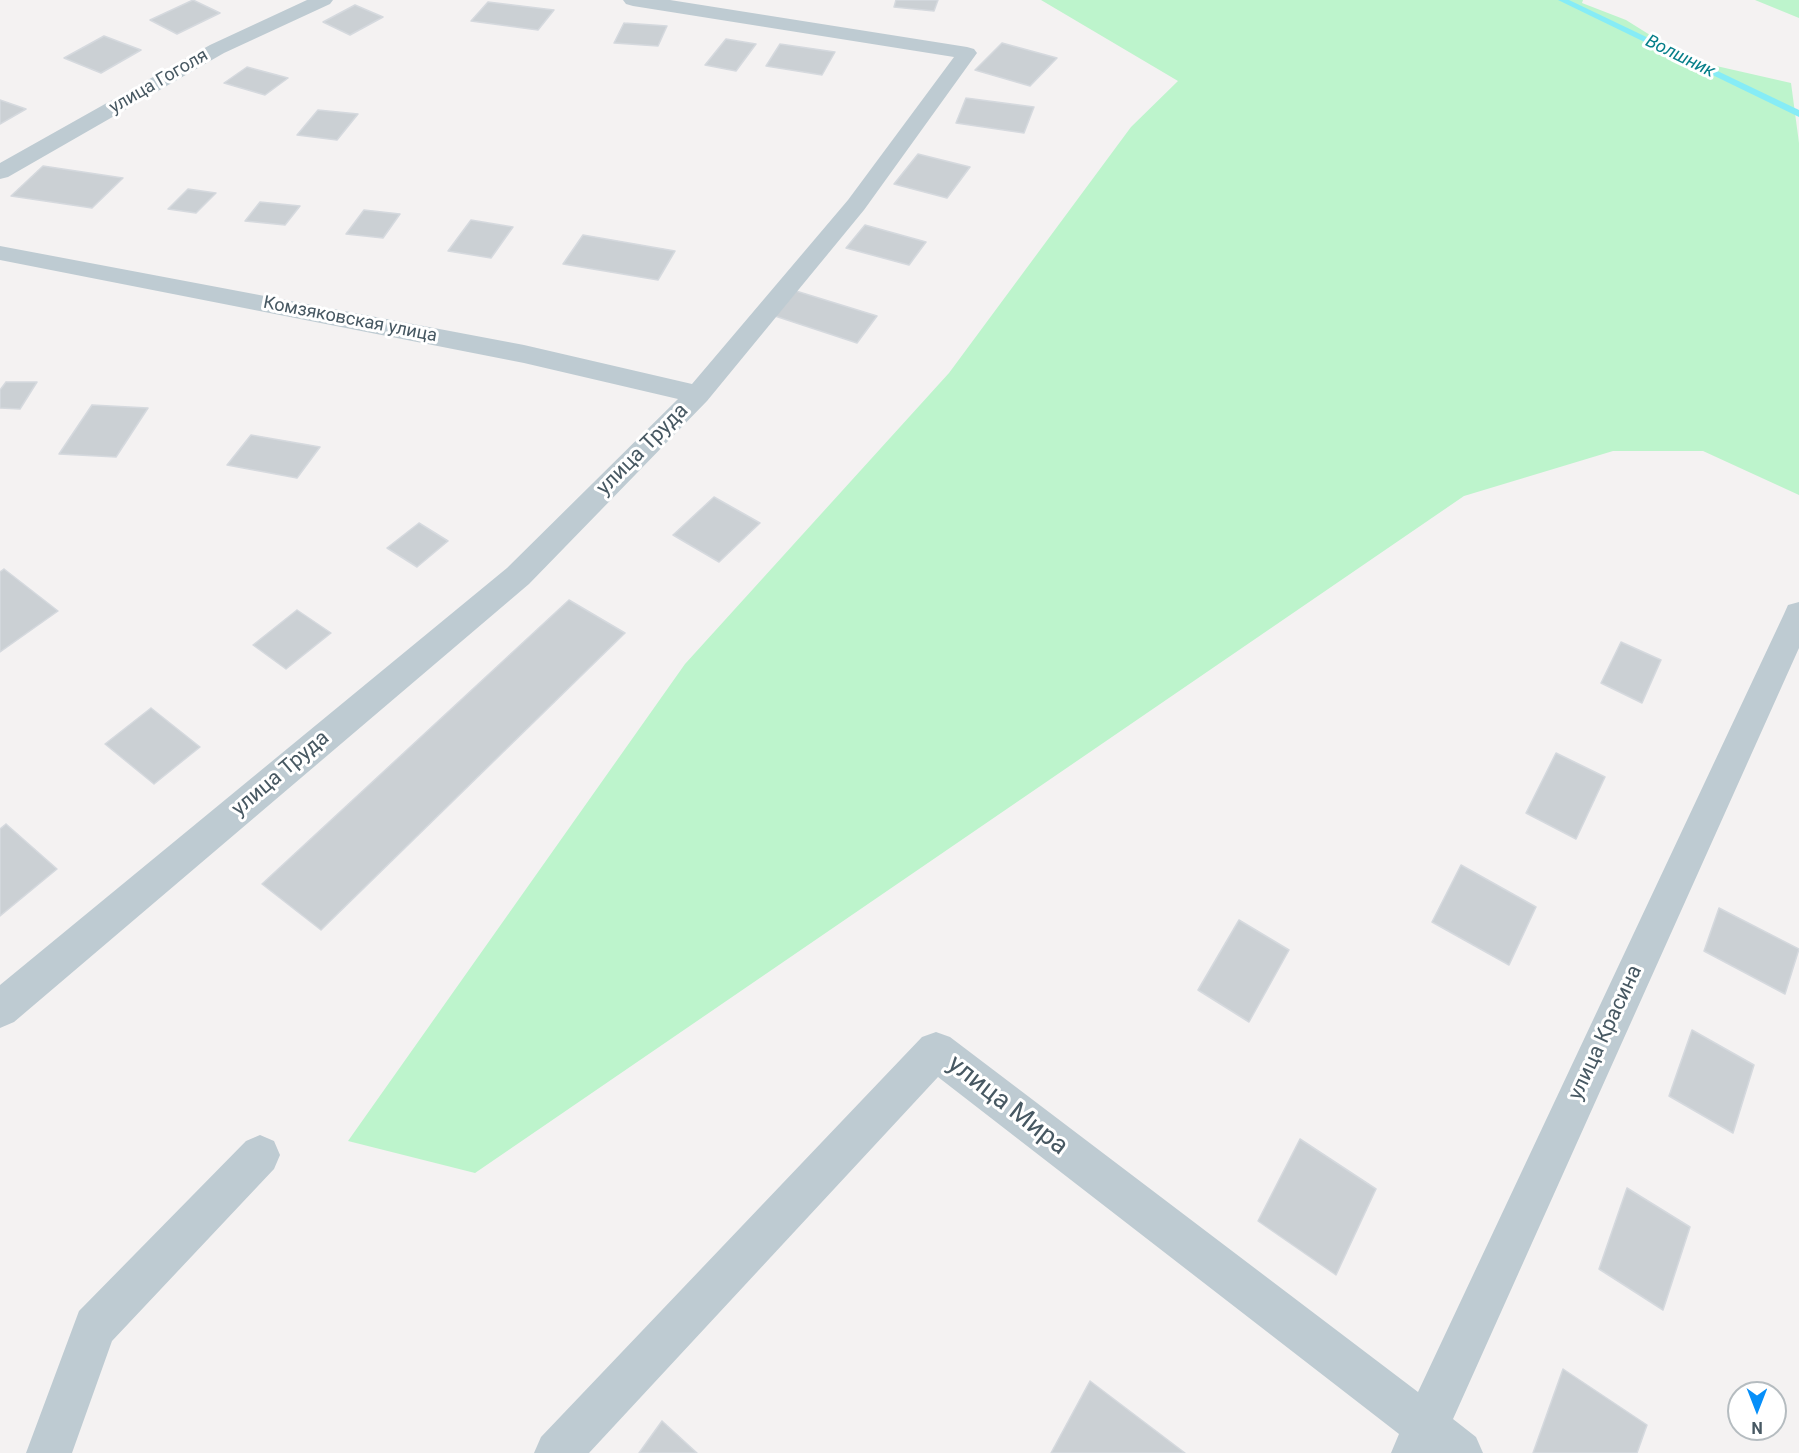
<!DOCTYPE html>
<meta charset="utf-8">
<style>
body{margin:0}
#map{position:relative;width:1799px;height:1453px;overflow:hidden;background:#f4f2f2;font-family:Roboto,sans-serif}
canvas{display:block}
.north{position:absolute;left:1727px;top:1381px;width:60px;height:60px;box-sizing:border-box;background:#fff;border:2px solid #b5bcc0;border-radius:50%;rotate:180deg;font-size:16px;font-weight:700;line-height:24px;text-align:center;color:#475862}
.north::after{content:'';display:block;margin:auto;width:21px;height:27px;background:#078ff9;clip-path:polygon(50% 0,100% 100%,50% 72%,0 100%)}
</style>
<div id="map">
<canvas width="1799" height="1453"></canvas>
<div class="north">N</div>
</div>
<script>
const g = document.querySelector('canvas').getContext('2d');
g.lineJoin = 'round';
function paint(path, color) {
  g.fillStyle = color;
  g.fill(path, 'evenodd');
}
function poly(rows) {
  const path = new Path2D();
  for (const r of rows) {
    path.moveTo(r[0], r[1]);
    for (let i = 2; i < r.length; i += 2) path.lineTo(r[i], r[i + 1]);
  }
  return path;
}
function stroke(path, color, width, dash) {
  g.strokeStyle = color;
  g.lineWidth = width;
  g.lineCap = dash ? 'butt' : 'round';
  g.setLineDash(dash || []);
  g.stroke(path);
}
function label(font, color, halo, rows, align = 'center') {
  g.font = font + ' Roboto,sans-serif';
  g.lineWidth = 6;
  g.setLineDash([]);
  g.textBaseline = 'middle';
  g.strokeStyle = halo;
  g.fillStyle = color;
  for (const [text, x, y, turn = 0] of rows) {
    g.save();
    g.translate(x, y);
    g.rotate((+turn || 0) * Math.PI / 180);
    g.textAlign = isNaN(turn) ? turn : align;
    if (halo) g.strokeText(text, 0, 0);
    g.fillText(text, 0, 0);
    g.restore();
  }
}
paint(poly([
 [1041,0,1583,0,1582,3,1626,20,1690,60,1791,83,1799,143,1799,495,1703,451,1613,451,1464,496,475,1173,348,1141,685,664,949,373,1131,127,1178,81],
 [1755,0,1799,0,1799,18]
]), '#bdf4cc');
paint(poly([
 [1558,0,1569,0,1799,110,1799,117,1558,0]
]), '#86ecf6');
const building = poly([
 [193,0,220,13,177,34,150,20,193,0],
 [896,0,938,0,934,11,894,7,896,0],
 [488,2,554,10,538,30,471,21,488,2],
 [355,5,383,17,350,35,323,22,355,5],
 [624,23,667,26,658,46,614,43,624,23],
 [104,36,141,50,101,73,64,58,104,36],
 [726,39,756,44,736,71,705,65,726,39],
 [1002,43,1057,58,1030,86,975,70,1002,43],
 [780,44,835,52,822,75,766,66,780,44],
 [247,67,288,78,265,95,224,83,247,67],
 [966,98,1034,107,1024,133,956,123,966,98],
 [0,100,26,109,0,124,0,100],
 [318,110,358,114,337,140,297,135,318,110],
 [918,154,970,167,947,198,894,184,918,154],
 [43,166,123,178,92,208,11,196,43,166],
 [188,189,216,193,196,213,168,209,188,189],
 [260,202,300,206,285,225,245,221,260,202],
 [364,210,400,214,383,238,346,234,364,210],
 [471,220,513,227,491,258,448,251,471,220],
 [865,225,926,242,909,265,846,248,865,225],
 [583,235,675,251,658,280,563,264,583,235],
 [796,291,877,316,857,343,775,316,796,291],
 [6,382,37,382,20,409,0,408,0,390,6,382],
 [92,405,148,408,116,457,59,454,92,405],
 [251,435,320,447,297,478,227,465,251,435],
 [714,497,760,523,719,562,673,535,714,497],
 [419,523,448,541,417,567,387,548,419,523],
 [4,569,58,611,0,652,0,572,4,569],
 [569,600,625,633,321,930,262,884,569,600],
 [297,610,331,633,286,669,253,645,297,610],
 [1621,642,1661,660,1642,703,1601,683,1621,642],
 [151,708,200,747,154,784,105,744,151,708],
 [1556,753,1605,777,1576,839,1526,813,1556,753],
 [6,824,57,869,0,916,0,829,6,824],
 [1461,865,1536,907,1509,965,1432,922,1461,865],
 [1719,908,1799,949,1785,994,1704,951,1719,908],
 [1239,920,1289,950,1249,1022,1198,990,1239,920],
 [1692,1030,1754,1065,1733,1133,1669,1096,1692,1030],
 [1300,1139,1376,1189,1336,1275,1258,1221,1300,1139],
 [1627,1188,1690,1227,1663,1310,1599,1269,1627,1188],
 [1563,1369,1647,1425,1637,1453,1533,1453,1563,1369],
 [1090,1381,1185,1453,1051,1453,1090,1381],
 [662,1421,697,1453,639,1453,662,1421]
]);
paint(building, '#cbd0d4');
stroke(building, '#d5d9de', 1.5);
paint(poly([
 [307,0,333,0,330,4,224,53,8,177,0,179,0,163,210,45,307,0],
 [623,0,670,0,967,47,974,49,977,53,864,210,707,401,529,584,14,1022,0,1028,0,985,507,568,678,399,524,363,0,260,0,246,524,345,692,384,848,200,954,57,633,6,626,4,623,0],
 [1799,602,1799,648,1453,1419,1476,1437,1483,1453,1391,1453,1399,1434,938,1077,589,1453,534,1453,541,1437,922,1037,936,1032,950,1037,1418,1392,1784,614,1788,605,1799,602],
 [260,1135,274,1141,280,1155,274,1169,112,1341,72,1453,26,1453,79,1311,246,1141,260,1135]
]), '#becbd2');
label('italic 18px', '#057e89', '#fff', [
 ["Волшник",1680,57,26]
]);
label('18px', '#475862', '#fff', [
 ["улица Гоголя",159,82,-30],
 ["Комзяковская улица",350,320,11]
]);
label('21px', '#475862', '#fff', [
 ["улица Труда",643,450,-45],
 ["улица Труда",281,774,-40],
 ["улица Красина",1606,1033,-65]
]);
label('26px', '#475862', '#fff', [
 ["улица Мира",1007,1106,38]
]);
</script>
